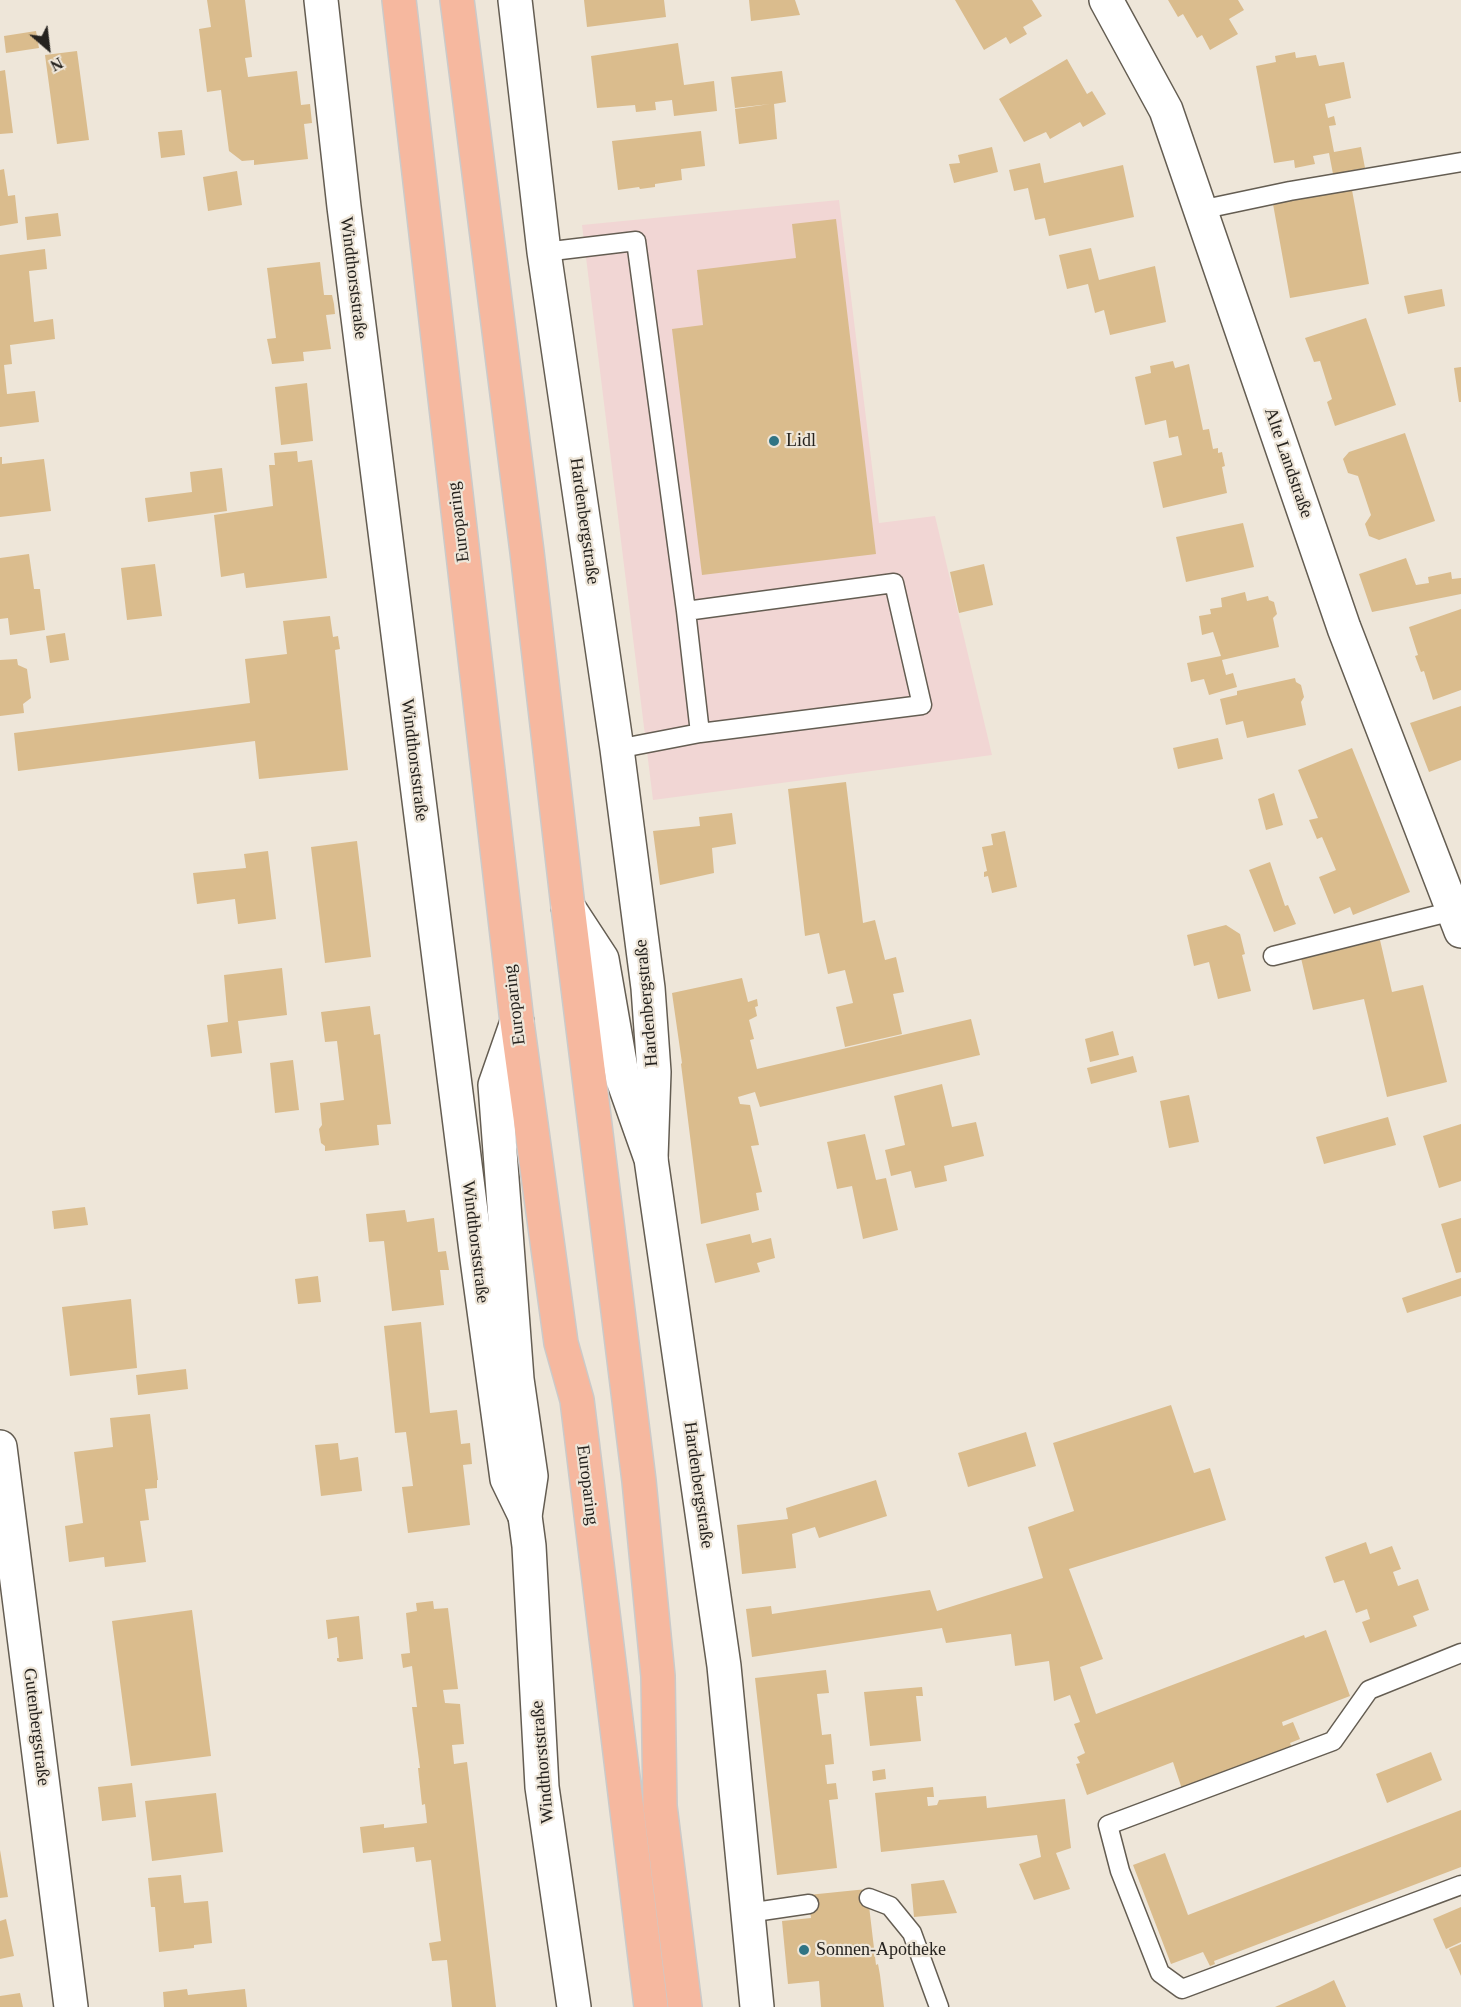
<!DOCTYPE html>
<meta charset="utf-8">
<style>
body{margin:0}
#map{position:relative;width:1461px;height:2007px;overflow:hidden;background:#eee6d9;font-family:"Times New Roman",serif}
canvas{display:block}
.north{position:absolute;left:18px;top:18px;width:60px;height:60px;-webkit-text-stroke:4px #eee6d9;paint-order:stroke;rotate:152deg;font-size:16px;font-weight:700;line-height:24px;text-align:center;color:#25221e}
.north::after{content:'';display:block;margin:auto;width:21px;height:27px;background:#25221e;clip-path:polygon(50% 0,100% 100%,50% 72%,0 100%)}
</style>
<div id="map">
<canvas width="1461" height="2007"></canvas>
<div class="north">N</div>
</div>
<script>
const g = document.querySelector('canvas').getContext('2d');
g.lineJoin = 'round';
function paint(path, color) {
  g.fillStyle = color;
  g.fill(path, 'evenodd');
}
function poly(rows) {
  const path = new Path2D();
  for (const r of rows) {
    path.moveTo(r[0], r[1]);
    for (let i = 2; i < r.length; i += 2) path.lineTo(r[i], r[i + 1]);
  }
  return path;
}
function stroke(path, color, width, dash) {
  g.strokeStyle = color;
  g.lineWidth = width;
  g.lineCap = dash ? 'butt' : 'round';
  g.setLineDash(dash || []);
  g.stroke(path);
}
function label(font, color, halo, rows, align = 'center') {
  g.font = font + ' "Times New Roman",serif';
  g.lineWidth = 4.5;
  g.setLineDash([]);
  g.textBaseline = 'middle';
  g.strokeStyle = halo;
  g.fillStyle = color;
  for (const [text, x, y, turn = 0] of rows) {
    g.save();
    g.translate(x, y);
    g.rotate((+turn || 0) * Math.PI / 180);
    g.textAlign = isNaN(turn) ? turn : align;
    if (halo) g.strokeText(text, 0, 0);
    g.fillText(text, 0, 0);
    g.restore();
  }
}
paint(poly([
 [839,200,879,523,935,516,992,755,653,800,582,225]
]), '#f1d6d4');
paint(poly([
 [207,0,245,0,252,57,245,58,248,77,297,71,301,105,310,104,312,123,304,124,308,159,254,165,254,160,242,161,229,151,221,90,207,92,199,29,211,27],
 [584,0,664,0,666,17,587,27],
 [749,0,795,0,800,15,751,21],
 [955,0,1032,0,1042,16,1023,27,1027,34,1010,44,1006,37,984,50],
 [1168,0,1238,0,1244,10,1229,19,1238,34,1210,50,1202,35,1197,38,1183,14,1178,17],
 [36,31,39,48,6,53,4,36],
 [678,43,684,85,714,81,717,111,674,116,672,100,655,102,656,110,636,112,635,105,597,108,591,56],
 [77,51,89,140,57,144,45,55],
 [1295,52,1296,58,1316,55,1319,66,1344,62,1351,98,1325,104,1328,118,1334,116,1336,125,1329,126,1334,152,1361,147,1365,168,1333,174,1329,153,1313,156,1315,164,1295,168,1294,160,1274,163,1256,66,1276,62,1275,56],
 [1067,59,1087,94,1092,91,1106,114,1083,127,1080,122,1050,139,1046,132,1024,142,999,99],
 [5,70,13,133,0,134,0,71],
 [782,71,786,102,774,104,777,139,739,144,735,109,770,104,735,108,731,77],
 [182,130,185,155,161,158,158,132],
 [701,131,705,166,681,169,682,180,655,184,655,187,640,189,639,187,618,190,612,141],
 [992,147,998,172,954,183,949,164,960,163,958,155],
 [1040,163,1044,183,1123,165,1134,217,1049,236,1045,218,1035,220,1028,188,1014,191,1009,170],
 [4,169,8,196,15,195,18,223,0,226,0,170],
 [237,171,242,205,208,211,203,177],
 [1352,190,1369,284,1290,298,1273,204],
 [58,213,61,236,27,240,25,217],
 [836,219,876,554,702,575,672,329,703,325,697,270,796,258,792,224],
 [1091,248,1099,280,1155,266,1166,322,1110,335,1104,310,1095,313,1088,284,1067,289,1059,255],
 [45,249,47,269,29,271,34,322,53,319,55,339,10,345,12,364,4,365,7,394,35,391,39,422,0,427,0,255],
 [320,262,324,295,332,295,334,304,335,314,326,315,331,349,303,352,304,361,272,364,267,339,276,338,267,268],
 [1442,289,1445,306,1408,314,1404,296],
 [1366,318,1396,405,1335,426,1327,402,1332,399,1320,361,1314,362,1305,338],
 [1173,361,1175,368,1189,364,1203,430,1209,429,1213,449,1218,448,1218,453,1222,452,1225,466,1222,467,1227,493,1163,508,1153,462,1182,455,1178,436,1169,438,1166,420,1145,425,1135,377,1151,373,1150,366],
 [1461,367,1461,402,1459,402,1454,368],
 [307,383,313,441,281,445,275,387],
 [1405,433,1435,521,1379,540,1369,536,1365,524,1371,515,1358,476,1348,473,1343,459,1349,452],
 [297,451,298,462,312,460,327,578,246,588,244,573,221,577,214,515,273,506,269,465,275,465,274,453],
 [0,457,2,457,2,464,44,459,51,511,0,517],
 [222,468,227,511,148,522,145,498,192,492,190,472],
 [1243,523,1254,567,1186,582,1176,537],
 [29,554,34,589,40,589,45,630,10,635,8,618,0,619,0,558],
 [1406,558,1416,585,1429,583,1428,577,1451,572,1452,579,1461,578,1461,594,1372,612,1359,574],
 [155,564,162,616,127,620,121,568],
 [984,564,993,605,959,613,950,572],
 [1245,592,1247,601,1268,596,1269,600,1274,602,1277,614,1273,618,1279,647,1222,660,1226,675,1233,673,1237,687,1209,695,1204,679,1191,682,1187,663,1221,656,1213,632,1202,635,1199,616,1211,614,1210,609,1222,607,1221,598],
 [1461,609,1461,690,1433,700,1424,671,1421,672,1415,656,1418,655,1409,627],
 [330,616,333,637,338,636,340,649,335,650,348,770,259,779,255,741,18,771,14,733,250,703,245,659,287,654,283,621],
 [65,633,69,660,50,663,46,636],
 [17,659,18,665,27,669,31,698,23,704,24,713,0,716,0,660],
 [1295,678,1296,682,1301,685,1304,697,1301,702,1306,725,1247,738,1243,721,1226,725,1220,699,1237,695,1237,691],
 [1461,706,1461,760,1429,772,1410,723],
 [1218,738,1223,759,1178,769,1173,748],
 [1352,748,1410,892,1353,915,1350,907,1334,914,1319,877,1336,870,1322,837,1317,839,1309,820,1318,818,1298,770],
 [846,782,863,923,875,920,885,960,896,957,904,992,893,994,902,1034,845,1047,836,1007,853,1003,845,970,828,974,819,933,805,936,788,789],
 [1274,793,1283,825,1266,830,1258,799],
 [732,813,736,844,712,848,714,873,660,885,653,831,700,826,699,817],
 [1005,831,1017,887,992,893,988,876,984,877,984,872,987,871,982,847,993,845,991,834],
 [357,841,371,957,325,963,311,847],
 [268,851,276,919,238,924,235,899,197,904,193,873,246,868,244,854],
 [1270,862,1285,906,1288,905,1296,924,1274,932,1249,870],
 [1226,925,1240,934,1245,954,1242,955,1251,991,1218,999,1209,962,1194,966,1187,935],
 [1380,940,1392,992,1423,985,1447,1082,1387,1097,1364,999,1313,1010,1301,958],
 [282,968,287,1015,238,1021,242,1053,211,1057,207,1025,228,1022,224,975],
 [742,978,748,1002,757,999,758,1006,755,1007,757,1016,749,1020,754,1039,750,1040,757,1069,971,1019,980,1055,760,1107,755,1092,738,1097,740,1104,750,1105,759,1145,751,1146,762,1192,756,1193,759,1210,701,1224,681,1064,682,1063,672,993],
 [370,1006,374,1035,380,1034,391,1124,377,1125,379,1145,325,1151,325,1146,321,1143,319,1129,322,1125,320,1103,344,1100,337,1041,325,1042,321,1012],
 [1113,1031,1119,1055,1090,1062,1085,1039],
 [1133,1056,1137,1072,1091,1084,1087,1068],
 [293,1060,299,1110,275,1113,270,1063],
 [942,1084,952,1127,976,1122,984,1156,944,1166,947,1181,915,1188,911,1171,891,1176,885,1150,905,1145,894,1096],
 [1189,1095,1199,1142,1169,1148,1160,1101],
 [1388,1117,1396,1145,1324,1164,1316,1137],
 [1461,1124,1461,1181,1439,1188,1423,1136],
 [865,1134,876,1180,886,1178,898,1230,863,1239,852,1186,837,1189,827,1142],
 [85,1207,88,1225,54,1229,52,1211],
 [405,1210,407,1222,434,1218,438,1252,446,1251,449,1270,440,1270,444,1305,392,1311,384,1241,369,1242,366,1214],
 [1461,1218,1461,1272,1456,1273,1441,1224],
 [750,1234,752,1243,771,1238,775,1258,757,1263,760,1272,715,1283,706,1244],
 [318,1276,321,1302,298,1304,295,1279],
 [1461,1278,1461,1296,1407,1313,1402,1298],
 [131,1299,137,1368,70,1376,62,1307],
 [421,1322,430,1413,457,1410,461,1444,470,1443,472,1464,463,1465,470,1525,408,1533,402,1487,413,1486,406,1432,395,1433,384,1326],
 [186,1369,188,1389,138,1395,136,1375],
 [1171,1405,1194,1473,1210,1468,1226,1520,1069,1569,1103,1659,1080,1667,1096,1714,1304,1635,1305,1638,1326,1630,1350,1696,1282,1722,1283,1726,1293,1722,1300,1739,1290,1743,1292,1748,1182,1789,1173,1762,1087,1795,1076,1764,1080,1763,1077,1757,1085,1753,1074,1724,1080,1722,1070,1695,1054,1701,1049,1661,1015,1666,1011,1634,946,1643,942,1628,752,1657,746,1609,771,1606,772,1614,930,1590,937,1611,1043,1578,1028,1527,1074,1511,1053,1443],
 [150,1414,158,1480,157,1480,157,1488,145,1489,149,1520,140,1521,146,1562,105,1567,104,1557,69,1562,65,1526,83,1523,74,1452,113,1447,110,1418],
 [1026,1432,1036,1466,968,1487,958,1453],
 [338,1443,340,1460,358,1457,362,1491,321,1496,315,1445],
 [876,1480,887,1516,819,1538,815,1527,792,1534,796,1568,742,1574,737,1525,788,1519,786,1508],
 [1366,1542,1370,1554,1392,1546,1401,1569,1393,1572,1398,1586,1418,1579,1429,1610,1413,1616,1417,1626,1370,1643,1362,1622,1370,1619,1367,1609,1356,1613,1344,1580,1334,1583,1325,1557],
 [433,1601,434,1609,448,1608,458,1689,443,1690,445,1703,460,1704,464,1744,452,1745,454,1764,467,1762,496,2007,452,2007,447,1960,432,1961,429,1943,441,1941,431,1860,416,1862,414,1847,363,1853,360,1827,384,1824,384,1828,427,1823,425,1804,422,1805,418,1768,420,1768,412,1707,417,1707,412,1666,403,1668,401,1654,410,1653,406,1613,417,1611,416,1603],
 [192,1610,211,1756,131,1766,112,1621],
 [359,1616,363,1659,340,1662,337,1661,337,1658,339,1658,337,1637,328,1639,326,1620],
 [826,1670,829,1693,817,1694,822,1735,831,1734,834,1764,825,1765,827,1784,836,1783,838,1799,829,1800,837,1868,777,1875,755,1678],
 [922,1687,923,1696,916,1696,921,1741,870,1746,864,1692],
 [1431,1752,1442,1780,1387,1803,1376,1774],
 [885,1769,886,1779,873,1781,872,1771],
 [132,1783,136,1817,102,1821,98,1787],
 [933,1787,934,1797,927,1797,928,1806,937,1805,939,1800,986,1796,987,1808,1065,1799,1071,1848,1056,1853,1070,1889,1034,1900,1019,1864,1041,1857,1037,1835,881,1852,875,1793],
 [216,1793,223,1852,152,1861,145,1801],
 [1461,1810,1461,1867,1214,1961,1215,1964,1210,1966,1203,1952,1171,1964,1133,1865,1165,1853,1188,1915],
 [0,1850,8,1897,0,1898],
 [181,1875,184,1903,208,1901,212,1943,194,1945,194,1948,159,1952,155,1907,151,1907,148,1878],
 [944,1880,957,1913,914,1917,911,1884],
 [867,1889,876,1965,878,1964,880,1975,884,2007,821,2007,819,1981,788,1984,782,1921,811,1918,808,1895],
 [1461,1907,1461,1942,1446,1949,1433,1919],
 [6,1919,14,1956,0,1959,0,1921],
 [1461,1944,1461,1976,1449,1949],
 [1334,1980,1346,2007,1275,2007,1316,1989],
 [187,1989,188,1995,245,1989,247,2007,164,2007,163,1992],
 [20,1993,23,2007,0,2007,0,1996]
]), '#dabc8d');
const lane = poly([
 [1200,210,1290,191,1461,162],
 [544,252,636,241,686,611,700,733],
 [617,749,700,733,922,705,894,583,686,611],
 [1273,956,1453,911],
 [1461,1653,1369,1690,1333,1741,1108,1825,1120,1871,1160,1973,1182,1989,1461,1885],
 [869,1898,890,1906,912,1933,939,2007],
 [748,1913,809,1904]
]);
const street = poly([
 [321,0,344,207,477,1259,507,1479,525,1516],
 [515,0,544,252,617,749,648,988,654,1072,651,1158],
 [1106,0,1166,110,1344,628,1461,931],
 [0,1447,71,2007]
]);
const secondary = poly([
 [568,907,602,959,623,1080,651,1159,724,1666,757,2007],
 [517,1022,495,1085,517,1379,531,1476,525,1516,529,1546,542,1787,574,2007]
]);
const highway = poly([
 [399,0,517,1022,561,1343,577,1400,651,2007],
 [457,0,527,552,568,907,639,1481,658,1676,660,1806,685,2007]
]);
stroke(lane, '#645d52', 21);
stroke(street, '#645d52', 36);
stroke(secondary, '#645d52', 36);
stroke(highway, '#cbcac9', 36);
stroke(lane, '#fff', 18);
stroke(street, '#fff', 33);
stroke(secondary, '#fff', 33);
stroke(highway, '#f6b89f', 33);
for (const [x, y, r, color] of [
 [774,441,6,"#307484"],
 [804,1950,6,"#307484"]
]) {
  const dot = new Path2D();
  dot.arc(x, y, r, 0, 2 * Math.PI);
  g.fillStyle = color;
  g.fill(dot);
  stroke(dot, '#eee6d9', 2);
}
label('18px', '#25221e', '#eee6d9', [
 ["Windthorststraße",353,278,83],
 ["Alte Landstraße",1288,463,71],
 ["Hardenbergstraße",584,521,82],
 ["Europaring",459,522,-97],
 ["Windthorststraße",414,760,83],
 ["Hardenbergstraße",647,1003,-95],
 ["Europaring",515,1005,-97],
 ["Windthorststraße",475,1242,83],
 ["Europaring",587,1485,83],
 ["Hardenbergstraße",698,1485,82],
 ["Gutenbergstraße",36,1727,83],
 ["Windthorststraße",543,1762,-95]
]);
label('18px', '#25221e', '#eee6d9', [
 ["Lidl",786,441],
 ["Sonnen-Apotheke",816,1950]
], 'left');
</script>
